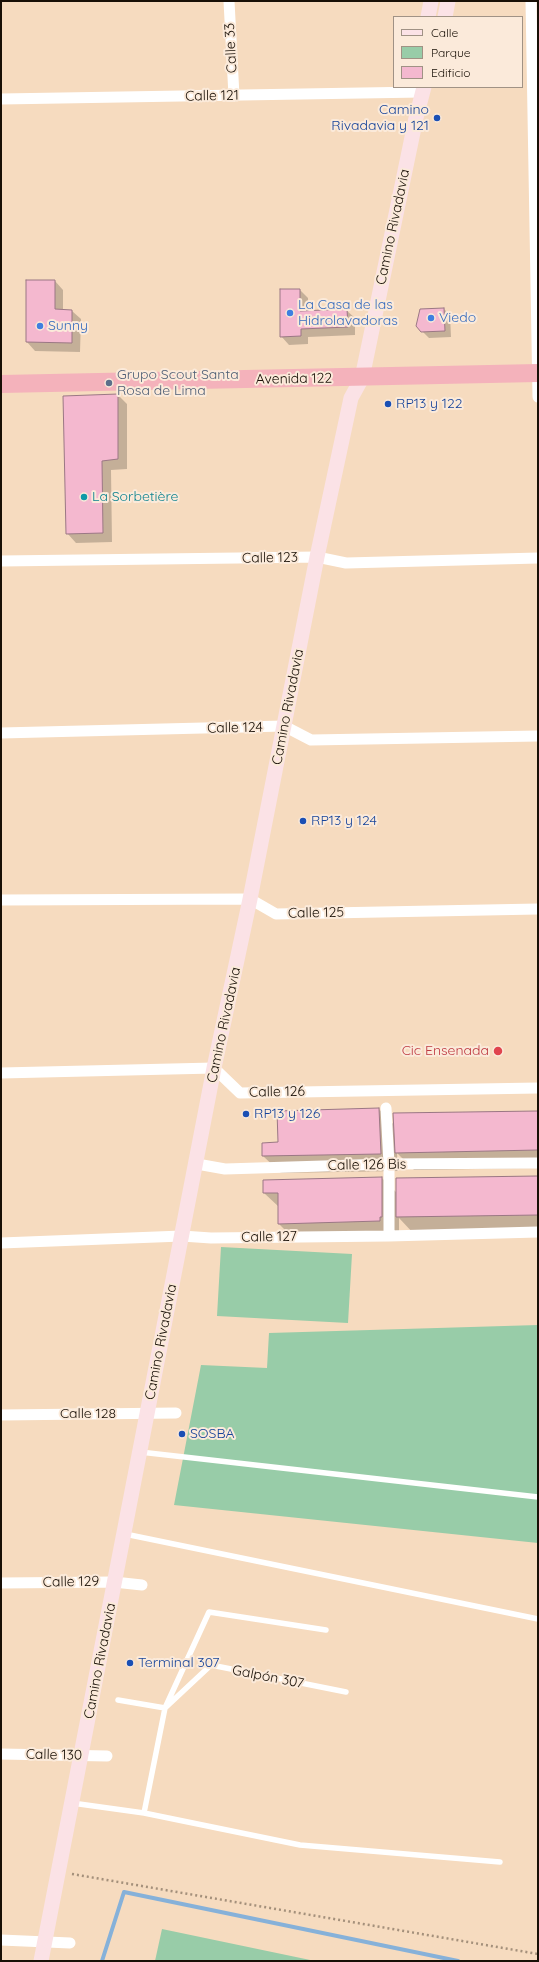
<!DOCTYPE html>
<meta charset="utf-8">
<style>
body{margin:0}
#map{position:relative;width:539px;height:1962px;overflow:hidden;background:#f6dbbf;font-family:Quicksand,sans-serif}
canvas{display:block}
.frame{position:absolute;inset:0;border:2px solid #180f06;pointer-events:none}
.legend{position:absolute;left:393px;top:16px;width:130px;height:72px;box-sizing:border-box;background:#fbeada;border:1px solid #a09285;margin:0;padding:5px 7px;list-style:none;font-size:12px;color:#180f06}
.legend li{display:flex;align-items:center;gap:8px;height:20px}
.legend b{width:20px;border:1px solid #a09285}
</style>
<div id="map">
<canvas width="539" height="1962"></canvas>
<div class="frame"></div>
<ul class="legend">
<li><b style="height:5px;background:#fbe2e6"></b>Calle</li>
<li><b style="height:11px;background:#98cca8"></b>Parque</li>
<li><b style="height:11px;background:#f4b8cf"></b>Edificio</li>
</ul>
</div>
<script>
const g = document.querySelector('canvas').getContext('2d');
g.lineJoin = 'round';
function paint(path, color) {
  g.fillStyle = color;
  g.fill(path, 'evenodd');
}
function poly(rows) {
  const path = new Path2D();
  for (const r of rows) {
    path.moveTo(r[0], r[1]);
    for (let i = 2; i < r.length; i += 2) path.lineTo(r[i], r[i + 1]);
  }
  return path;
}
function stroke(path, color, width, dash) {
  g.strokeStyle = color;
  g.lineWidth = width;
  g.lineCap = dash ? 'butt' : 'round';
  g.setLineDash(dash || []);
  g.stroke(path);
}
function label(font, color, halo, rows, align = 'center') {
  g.font = font + ' Quicksand,sans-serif';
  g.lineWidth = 4;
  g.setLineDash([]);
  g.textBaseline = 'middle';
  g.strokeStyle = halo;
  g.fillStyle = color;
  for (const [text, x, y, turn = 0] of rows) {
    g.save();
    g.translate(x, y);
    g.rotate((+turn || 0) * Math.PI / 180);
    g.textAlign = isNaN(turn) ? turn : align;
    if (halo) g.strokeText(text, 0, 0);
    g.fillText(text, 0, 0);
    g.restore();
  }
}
paint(poly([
 [221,1247,352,1254,348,1323,217,1316],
 [538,1325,538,1543,174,1505,201,1365,267,1368,269,1333],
 [162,1929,315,1961,155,1961]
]), '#98cca8');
paint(poly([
 [27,281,55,281,63,290,63,311,72,311,81,319,80,352,35,351,27,342],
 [300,290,308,298,308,311,346,310,355,318,355,335,308,337,308,344,289,345,281,336],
 [444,309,450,315,451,337,429,338,417,326],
 [118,395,127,404,127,469,111,470,112,542,76,543,67,533],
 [379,1109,395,1126,538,1112,538,1168,414,1170,397,1153,398,1171,281,1173,263,1156,279,1143],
 [538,1177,538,1232,414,1234,399,1218,399,1234,296,1241,279,1224,279,1207,264,1193,382,1178,397,1193]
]), '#0003');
stroke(poly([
 [102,1961,124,1892,458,1961]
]), '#86b1d9', 4);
const building = poly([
 [26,280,55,280,55,309,72,310,72,343,26,342,26,280],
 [280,289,300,289,300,311,347,309,348,327,301,329,301,336,280,337,280,289],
 [444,308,445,331,421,332,416,326,420,309,444,308],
 [118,394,118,459,102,461,103,533,66,534,63,396,118,394],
 [379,1108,381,1154,262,1156,262,1143,278,1142,277,1111,379,1108],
 [538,1111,538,1150,395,1153,393,1113,538,1111],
 [538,1176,538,1215,396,1217,396,1178,538,1176],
 [382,1177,382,1217,380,1217,380,1221,278,1224,278,1193,263,1193,263,1180,382,1177]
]);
paint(building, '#f4b8cf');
stroke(building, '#9a7784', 1);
stroke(poly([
 [72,1874,538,1954]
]), '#a4907b', 2.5, [2, 3]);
stroke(poly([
 [140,1452,538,1497],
 [125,1534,538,1619],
 [326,1630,209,1612,165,1708,211,1665,346,1692],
 [72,1803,144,1813,165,1708,118,1700],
 [144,1813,300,1845,500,1862]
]), '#fff', 5.5);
stroke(poly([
 [229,1,234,96],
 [531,1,538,397],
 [1,99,422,92],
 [1,561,317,557,346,563,538,558],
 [1,733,284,726,311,740,538,736],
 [1,900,250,899,276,914,538,909],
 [1,1073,214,1068,240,1093,538,1088],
 [386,1108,389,1164,389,1236],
 [197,1164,225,1169,389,1164,538,1163],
 [1,1243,182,1236,211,1238,389,1236,538,1232],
 [1,1415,176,1413],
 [1,1583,114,1582,142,1585],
 [1,1754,107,1756],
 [1,1940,70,1943]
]), '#fff', 11);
stroke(poly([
 [428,17,431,1],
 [445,17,448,1],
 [41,1961,214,1068,250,899,317,557,351,398,362,378,416,118,424,87]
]), '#fbe2e6', 15);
stroke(poly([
 [1,384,538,373]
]), '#f4b2bb', 18);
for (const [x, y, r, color] of [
 [437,118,4,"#1a4fb4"],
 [290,313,4,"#3f7fe0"],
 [431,318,4,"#3f7fe0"],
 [40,326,4,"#3f7fe0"],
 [109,383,4,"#5c6f8a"],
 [388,404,4,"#1a4fb4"],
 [84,497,4,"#0f9aa8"],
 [303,821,4,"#1a4fb4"],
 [498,1051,5,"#e0444e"],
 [246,1114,4,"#1a4fb4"],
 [182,1434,4,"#1a4fb4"],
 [130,1663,4,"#1a4fb4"]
]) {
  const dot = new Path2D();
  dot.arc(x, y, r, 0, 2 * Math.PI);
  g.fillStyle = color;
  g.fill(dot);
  stroke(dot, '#fbeada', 1.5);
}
label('14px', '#180f06', '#fbeada', [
 ["Calle 33",231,48,-93],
 ["Calle 121",212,96,-1],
 ["Camino Rivadavia",393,227,-78],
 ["Avenida 122",294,379,-1],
 ["Calle 123",270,558,-1],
 ["Camino Rivadavia",288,707,-79],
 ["Calle 124",235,728,-1],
 ["Calle 125",316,913,-1],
 ["Camino Rivadavia",224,1025,-78],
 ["Calle 126",277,1092,-1],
 ["Calle 126 Bis",367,1165,-1],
 ["Calle 127",269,1237,-1],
 ["Camino Rivadavia",161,1342,-79],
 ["Calle 128",88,1414],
 ["Calle 129",71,1582,-1],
 ["Camino Rivadavia",100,1661,-79],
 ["Galpón 307",268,1677,11],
 ["Calle 130",54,1755,1]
]);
label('14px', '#164399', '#fbeada', [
 ["Camino",429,110,"right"],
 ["Rivadavia y 121",429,126,"right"],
 ["RP13 y 122",396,404],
 ["RP13 y 124",311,821],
 ["RP13 y 126",254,1114],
 ["SOSBA",190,1434],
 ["Terminal 307",138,1663]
], 'left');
label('14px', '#366cbe', '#fbeada', [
 ["La Casa de las",298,305],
 ["Hidrolavadoras",298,321],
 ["Viedo",439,318],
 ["Sunny",48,326]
], 'left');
label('14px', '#4e5e75', '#fbeada', [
 ["Grupo Scout Santa",117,375],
 ["Rosa de Lima",117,391]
], 'left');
label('14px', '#0d838f', '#fbeada', [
 ["La Sorbetière",92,497]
], 'left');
label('14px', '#be3a42', '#fbeada', [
 ["Cic Ensenada",489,1051]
], 'right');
</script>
